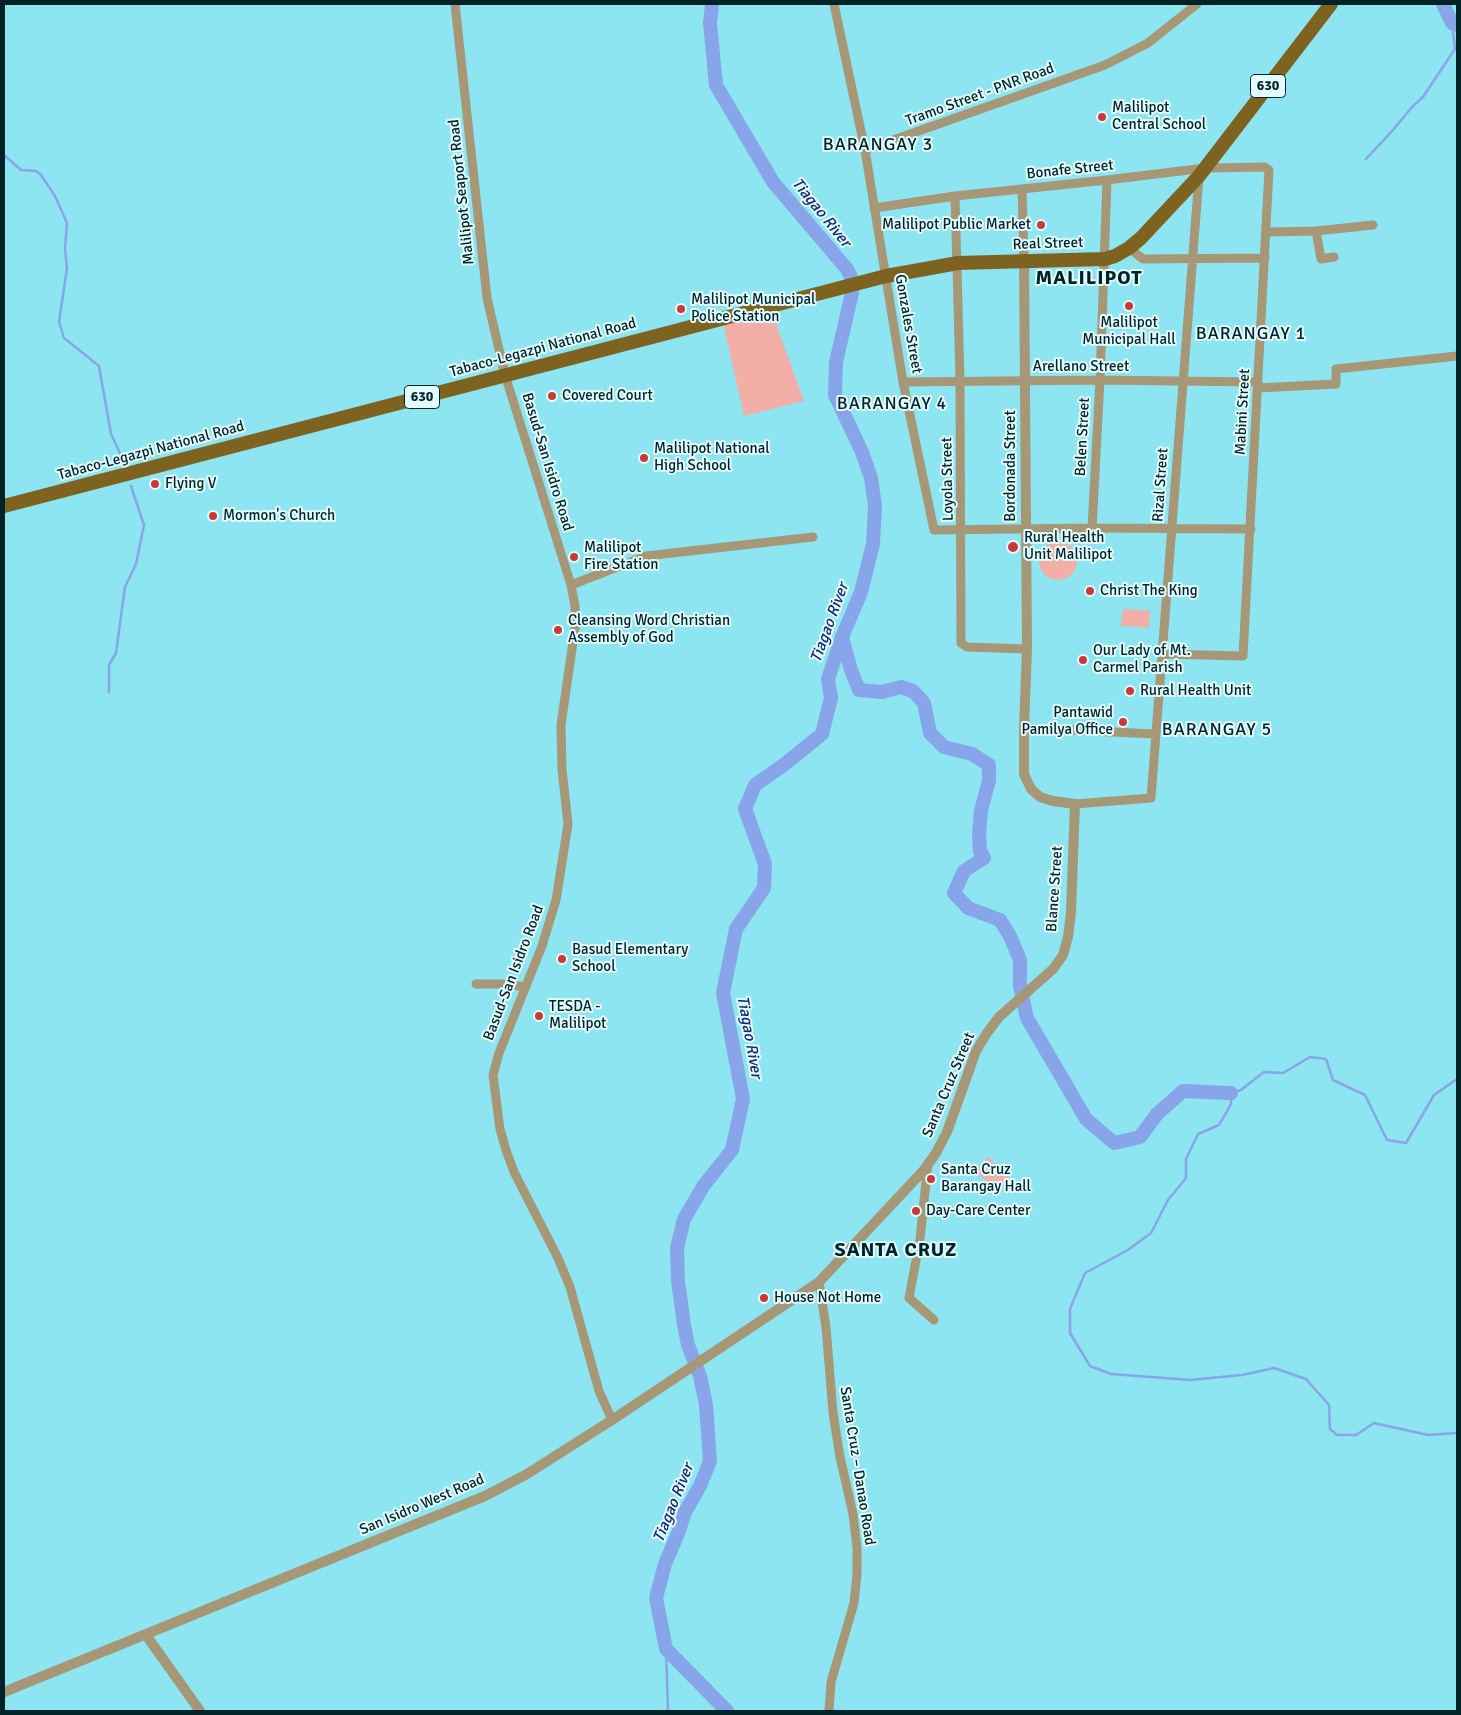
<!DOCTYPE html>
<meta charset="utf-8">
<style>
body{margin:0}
#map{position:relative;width:1461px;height:1715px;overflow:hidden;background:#8de5f1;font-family:Signika,sans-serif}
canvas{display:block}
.frame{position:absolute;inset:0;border:5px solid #002328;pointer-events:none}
</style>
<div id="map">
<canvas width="1461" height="1715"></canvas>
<div class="frame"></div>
</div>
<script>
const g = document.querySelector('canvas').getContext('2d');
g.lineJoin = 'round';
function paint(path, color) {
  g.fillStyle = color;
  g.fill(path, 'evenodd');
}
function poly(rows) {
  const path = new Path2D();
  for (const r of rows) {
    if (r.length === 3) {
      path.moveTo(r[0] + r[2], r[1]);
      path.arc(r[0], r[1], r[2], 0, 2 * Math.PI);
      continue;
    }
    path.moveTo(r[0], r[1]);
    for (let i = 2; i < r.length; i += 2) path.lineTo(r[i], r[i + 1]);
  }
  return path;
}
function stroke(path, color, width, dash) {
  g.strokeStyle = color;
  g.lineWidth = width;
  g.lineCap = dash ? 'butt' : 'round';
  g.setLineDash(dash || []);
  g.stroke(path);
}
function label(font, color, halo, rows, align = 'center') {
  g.font = font + ' Signika,sans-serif';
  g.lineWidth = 4;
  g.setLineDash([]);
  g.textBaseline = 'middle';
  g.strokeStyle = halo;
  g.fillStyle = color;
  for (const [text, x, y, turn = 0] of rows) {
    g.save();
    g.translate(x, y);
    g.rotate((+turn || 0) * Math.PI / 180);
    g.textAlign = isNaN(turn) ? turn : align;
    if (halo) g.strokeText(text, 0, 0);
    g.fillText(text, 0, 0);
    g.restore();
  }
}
paint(poly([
 [772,310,775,321,804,401,744,416,723,323],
 [1058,561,19],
 [1123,609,1150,611,1149,628,1121,626],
 [988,1157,1010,1178,998,1191,975,1171]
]), '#f2afa7');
stroke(poly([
 [4,155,21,170,36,171,41,175,55,196,67,223,65,249,67,268,59,322,64,338,99,366,111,434,125,464],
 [1366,159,1393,130,1412,107,1423,97,1455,49,1452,23],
 [109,692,109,665,116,653,125,587,136,564,144,525,131,486],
 [1457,1079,1434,1095,1406,1143,1387,1140,1365,1095,1333,1080,1326,1059,1310,1057,1283,1073,1264,1072,1241,1090,1231,1093,1231,1104,1219,1125,1198,1134,1186,1159,1186,1178,1168,1200,1151,1233,1128,1250,1085,1273,1070,1309,1070,1333,1090,1366,1111,1374,1190,1380,1242,1375,1274,1368,1306,1379,1329,1405,1330,1429,1337,1435,1356,1435,1374,1423,1428,1435,1457,1433],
 [666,1649,668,1711]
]), '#89a5ea', 2.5);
stroke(poly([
 [712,4,710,23,716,85,773,182,847,269,851,277,852,293,836,362,835,395,862,452,871,478,875,506,873,544,861,592,842,637,828,679,831,698,822,734,785,764,755,785,745,809,765,864,764,888,736,929,723,993,743,1099,732,1150,704,1185,684,1219,677,1248,678,1281,684,1325,688,1345,700,1376,706,1405,710,1461,700,1486,685,1512,679,1531,665,1564,656,1598,666,1649,727,1711],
 [1443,4,1452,23,1457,25],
 [842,637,851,670,859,690,882,692,901,687,913,691,924,703,930,733,944,747,972,754,989,765,989,781,981,810,979,834,980,851,984,858,964,871,954,893,968,908,1000,920,1010,936,1020,960,1020,986,1027,1018,1086,1119,1114,1143,1140,1137,1157,1114,1183,1091,1231,1093]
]), '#89a5ea', 14);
stroke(poly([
 [455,4,487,298,505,375,571,585,575,606,575,628,561,725,562,769,568,824,556,900,542,946,499,1053,493,1075,500,1129,506,1150,514,1172,558,1258,570,1287,599,1391,612,1420],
 [834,4,865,150,903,382,934,530,1092,528,1251,529],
 [865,150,1105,65,1148,43,1197,4],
 [1022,189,1024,260],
 [955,196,960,380,961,643,967,647,1027,649],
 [874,208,955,196,1107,180,1205,168,1265,167,1269,170,1243,656,1163,654],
 [1316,231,1321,259,1334,257],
 [1267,232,1316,231,1373,225],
 [1129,248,1143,259,1265,258],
 [903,382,1100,380,1258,382],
 [1258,388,1336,384,1336,369,1457,356],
 [1092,528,1100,380,1107,180],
 [571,585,646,556,813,537],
 [1024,728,1156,734],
 [1075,804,1151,798,1199,176],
 [476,984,504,984,526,987],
 [928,1163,920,1239,909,1298,934,1320],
 [819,1282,826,1327,833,1413,840,1457,853,1514,857,1548,857,1574,854,1603,831,1682,829,1711]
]), '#a69777', 9);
stroke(poly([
 [146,1635,200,1711],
 [4,1692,485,1496,527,1474,612,1420,819,1282,924,1170,936,1153,947,1132,976,1051,987,1033,999,1017,1053,969,1063,955,1068,937,1071,912,1075,804,1053,801,1040,797,1031,789,1024,774,1024,728,1027,649,1024,260]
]), '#a69777', 10);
stroke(poly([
 [4,506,886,276,958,263,1105,259,1115,256,1129,248,1141,238,1199,176,1331,4]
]), '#7e6320', 14);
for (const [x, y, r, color] of [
 [1102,117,5,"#c93a36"],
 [1041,225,5,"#c93a36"],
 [1129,306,5,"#c93a36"],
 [681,309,5,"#c93a36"],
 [552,396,5,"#c93a36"],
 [644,458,5,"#c93a36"],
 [155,484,5,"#c93a36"],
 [213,516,5,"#c93a36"],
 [1013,547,6,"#c93a36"],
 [574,557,5,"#c93a36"],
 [1090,591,5,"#c93a36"],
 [558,630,5,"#c93a36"],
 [1083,660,5,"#c93a36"],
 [1130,691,5,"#c93a36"],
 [1123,722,5,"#c93a36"],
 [562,959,5,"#c93a36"],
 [539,1016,5,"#c93a36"],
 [931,1179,5,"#c93a36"],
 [916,1211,5,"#c93a36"],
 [764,1298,5,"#c93a36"]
]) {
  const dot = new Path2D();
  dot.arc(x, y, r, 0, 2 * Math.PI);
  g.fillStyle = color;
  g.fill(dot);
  stroke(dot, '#e3fbfe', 2);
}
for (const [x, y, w] of [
 [1268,86,35],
 [422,397,35]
]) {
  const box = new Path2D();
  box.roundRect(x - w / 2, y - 11.5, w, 23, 4);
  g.fillStyle = '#e3fbfe';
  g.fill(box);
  stroke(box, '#002328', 1);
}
label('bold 14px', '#002328', null, [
 ["630",1268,86],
 ["630",422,397]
]);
label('15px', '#002328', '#e3fbfe', [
 ["Tramo Street - PNR Road",980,95,-20],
 ["Bonafe Street",1070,170,-6],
 ["Malilipot Seaport Road",462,192,-96],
 ["Real Street",1048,244,-2],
 ["Gonzales Street",908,324,80],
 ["Tabaco-Legazpi National Road",543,348,-15],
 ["Arellano Street",1081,367],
 ["Mabini Street",1243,412,-87],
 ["Belen Street",1083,437,-87],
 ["Tabaco-Legazpi National Road",151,451,-15],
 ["Basud-San Isidro Road",547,462,73],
 ["Bordonada Street",1011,466,-90],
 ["Loyola Street",948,479,-91],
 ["Rizal Street",1161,485,-86],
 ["Blance Street",1055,889,-86],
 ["Basud-San Isidro Road",514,973,-69],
 ["Santa Cruz Street",949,1085,-67],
 ["Santa Cruz – Danao Road",857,1466,81],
 ["San Isidro West Road",422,1505,-23]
]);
label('15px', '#002328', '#e3fbfe', [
 ["Malilipot",1112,108],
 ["Central School",1112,125],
 ["Malilipot Public Market",1031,225,"right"],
 ["Malilipot Municipal",691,300],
 ["Police Station",691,317],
 ["Malilipot",1129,323,"center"],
 ["Municipal Hall",1129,340,"center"],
 ["Covered Court",562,396],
 ["Malilipot National",654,449],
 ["High School",654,466],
 ["Flying V",165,484],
 ["Mormon's Church",223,516],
 ["Rural Health",1024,538],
 ["Unit Malilipot",1024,555],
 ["Malilipot",584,548],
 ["Fire Station",584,565],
 ["Christ The King",1100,591],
 ["Cleansing Word Christian",568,621],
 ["Assembly of God",568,638],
 ["Our Lady of Mt.",1093,651],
 ["Carmel Parish",1093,668],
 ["Rural Health Unit",1140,691],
 ["Pantawid",1113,713,"right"],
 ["Pamilya Office",1113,730,"right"],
 ["Basud Elementary",572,950],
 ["School",572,967],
 ["TESDA -",549,1007],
 ["Malilipot",549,1024],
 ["Santa Cruz",941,1170],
 ["Barangay Hall",941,1187],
 ["Day-Care Center",926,1211],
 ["House Not Home",774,1298]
], 'left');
label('italic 16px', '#132876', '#e3fbfe', [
 ["Tiagao River",821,213,51],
 ["Tiagao River",830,623,-70],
 ["Tiagao River",749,1037,80],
 ["Tiagao River",674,1503,-68]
]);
g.letterSpacing = '1px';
label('18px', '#002328', '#e3fbfe', [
 ["BARANGAY 3",878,145],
 ["BARANGAY 1",1251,334],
 ["BARANGAY 4",892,404],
 ["BARANGAY 5",1217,730]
]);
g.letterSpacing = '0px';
g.letterSpacing = '1px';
label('bold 20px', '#002328', '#e3fbfe', [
 ["MALILIPOT",1089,279],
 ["SANTA CRUZ",896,1251]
]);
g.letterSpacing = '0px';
</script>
